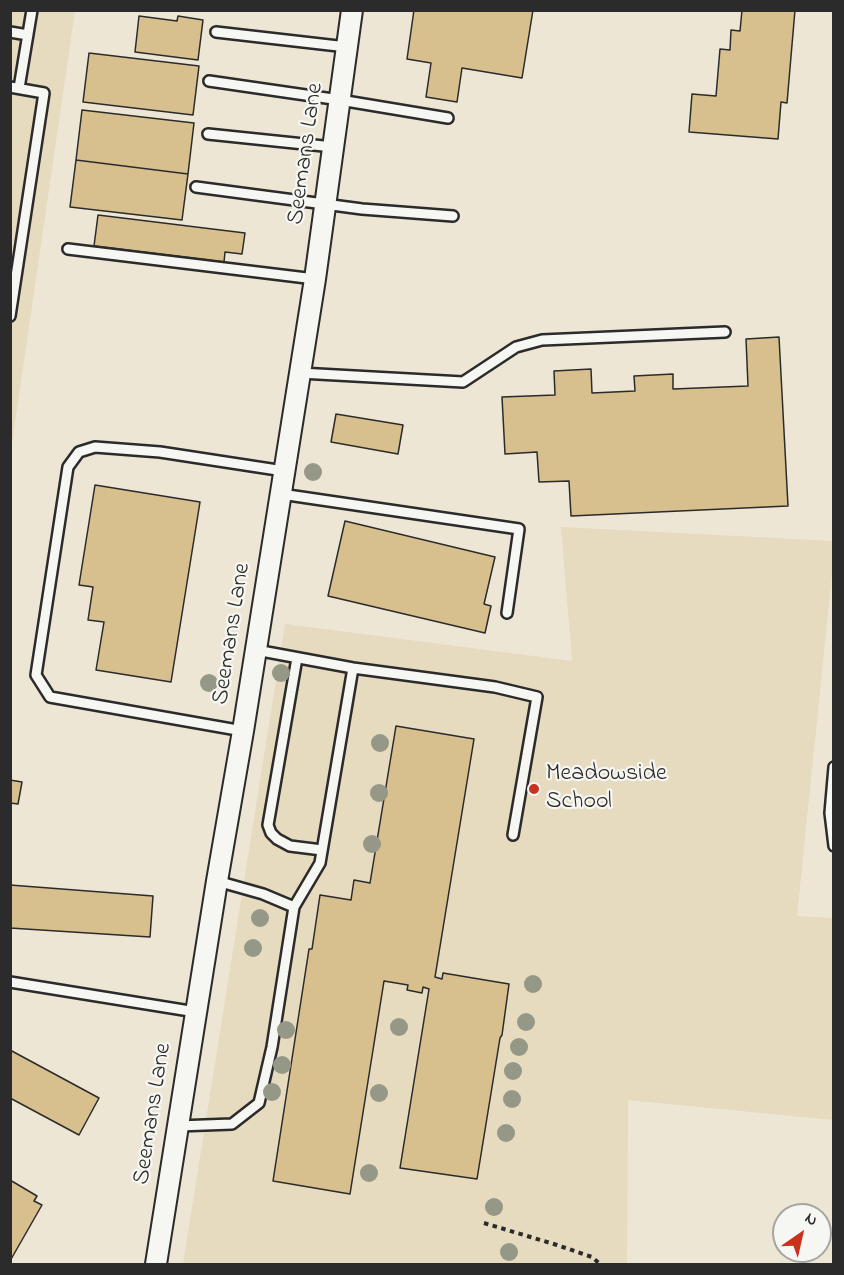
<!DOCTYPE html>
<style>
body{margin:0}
#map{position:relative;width:844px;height:1275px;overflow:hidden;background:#ede6d4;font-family:"Indie Flower",sans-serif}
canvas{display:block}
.frame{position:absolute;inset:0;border:12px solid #2b2b2b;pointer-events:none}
.north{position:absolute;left:772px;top:1203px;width:60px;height:60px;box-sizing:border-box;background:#f6f6f2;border:2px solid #a5a5a2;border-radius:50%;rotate:34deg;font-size:16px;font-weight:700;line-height:24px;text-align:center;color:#2b2b2b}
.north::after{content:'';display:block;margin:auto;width:21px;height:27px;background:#c8321e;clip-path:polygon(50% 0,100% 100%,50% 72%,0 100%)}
</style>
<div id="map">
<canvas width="844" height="1275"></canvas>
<div class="frame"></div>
<div class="north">N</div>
</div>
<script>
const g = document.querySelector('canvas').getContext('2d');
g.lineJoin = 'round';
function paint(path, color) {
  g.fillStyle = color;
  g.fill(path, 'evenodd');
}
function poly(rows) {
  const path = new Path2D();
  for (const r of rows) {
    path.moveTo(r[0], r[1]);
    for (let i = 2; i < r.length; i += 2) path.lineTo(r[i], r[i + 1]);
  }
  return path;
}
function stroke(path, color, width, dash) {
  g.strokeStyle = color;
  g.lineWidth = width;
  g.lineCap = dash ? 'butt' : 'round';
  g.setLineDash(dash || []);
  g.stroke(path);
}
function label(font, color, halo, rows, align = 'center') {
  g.font = font + ' "Indie Flower",sans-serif';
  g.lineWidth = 4.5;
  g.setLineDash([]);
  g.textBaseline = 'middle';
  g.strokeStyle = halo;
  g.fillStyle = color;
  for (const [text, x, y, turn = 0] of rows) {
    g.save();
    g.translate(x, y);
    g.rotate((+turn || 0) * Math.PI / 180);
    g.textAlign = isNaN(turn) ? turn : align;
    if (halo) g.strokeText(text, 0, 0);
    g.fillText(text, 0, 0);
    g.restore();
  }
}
paint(poly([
 [11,11,75,11,11,450],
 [561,527,833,541,833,564,797,916,833,918,833,1120,628,1100,627,1264,183,1264,285,624,572,661]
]), '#e6dabf');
const building = poly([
 [414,10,533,10,522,78,462,68,457,102,426,97,431,63,407,59,414,10],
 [742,10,795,10,787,103,781,102,778,139,689,132,692,94,716,96,720,49,730,50,731,30,740,31,742,10],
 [139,16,177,21,178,16,203,20,198,60,135,52,139,16],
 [89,53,199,66,193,115,83,102,89,53],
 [82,110,194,123,188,174,76,160,82,110],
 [76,160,188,174,182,220,70,207,76,160],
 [98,215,245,233,242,254,225,252,224,262,94,246,98,215],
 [779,337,788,506,571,516,569,481,539,482,537,452,505,454,502,397,555,395,554,371,591,369,592,393,635,391,634,376,673,374,673,389,748,386,746,339,779,337],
 [336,414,403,425,398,454,331,442,336,414],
 [95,485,200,502,171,682,96,670,104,622,88,620,93,587,79,585,95,485],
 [345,521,495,557,484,604,491,606,485,633,328,596,345,521],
 [396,726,474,739,435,977,442,979,443,973,509,984,502,1035,500,1038,477,1179,400,1168,429,989,423,987,422,993,407,990,408,985,384,981,350,1194,273,1181,309,949,312,949,320,895,351,900,354,880,370,883,396,726],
 [10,780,22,782,18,804,10,803,10,780],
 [10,885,153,896,150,937,10,928,10,885],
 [10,1050,99,1098,79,1135,10,1098,10,1050],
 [10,1180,37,1196,34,1201,42,1205,10,1261,10,1180]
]);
paint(building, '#d7bf8e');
stroke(building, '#2b2b2b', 1.5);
const service = poly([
 [10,32,28,35],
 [216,32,347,47],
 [209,81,340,100,448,118],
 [10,87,44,93,10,316],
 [19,88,32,10],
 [208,134,333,147],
 [196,187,362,209,453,216],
 [68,249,315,279],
 [300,373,463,382,516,347,542,340,725,332],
 [281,494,519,529,507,613],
 [256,650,353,668,495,687,537,697,513,835],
 [297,658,268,825,271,833,277,839,290,846,322,850],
 [243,731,50,697,36,675,68,467,79,452,95,447,160,452,284,471],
 [834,767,830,813,834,846],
 [294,907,320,863,353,668],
 [10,982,196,1012],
 [178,1126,232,1124,259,1103,272,1047,294,907,263,894,217,881]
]);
const minor = poly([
 [156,1264,217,881,243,731,315,279,352,10]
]);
stroke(service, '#2b2b2b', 14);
stroke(minor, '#2b2b2b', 24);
stroke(poly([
 [484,1223,557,1245,592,1257,600,1264]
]), '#2b2b2b', 4, [4.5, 4.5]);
stroke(service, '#f6f6f2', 9);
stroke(minor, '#f6f6f2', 20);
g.fillStyle = '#969887';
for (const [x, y] of [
 [313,472],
 [281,673],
 [209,683],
 [380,743],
 [379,793],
 [372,844],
 [260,918],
 [253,948],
 [533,984],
 [526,1022],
 [399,1027],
 [286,1030],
 [519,1047],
 [282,1065],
 [513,1071],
 [272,1092],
 [379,1093],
 [512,1099],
 [506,1133],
 [369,1173],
 [494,1207],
 [509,1252]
]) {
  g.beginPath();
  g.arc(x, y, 9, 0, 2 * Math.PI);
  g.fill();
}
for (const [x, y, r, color] of [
 [534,789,6,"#c8321e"]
]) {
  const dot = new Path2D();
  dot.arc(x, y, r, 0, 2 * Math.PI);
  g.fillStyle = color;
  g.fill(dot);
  stroke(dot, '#f6f6f2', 2);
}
label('24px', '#2b2b2b', '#f6f6f2', [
 ["Seemans Lane",307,154,-82],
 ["Seemans Lane",233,634,-81],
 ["Seemans Lane",154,1114,-81]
]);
label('24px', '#2b2b2b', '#f6f6f2', [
 ["Meadowside",546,775],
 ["School",546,803]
], 'left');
</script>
